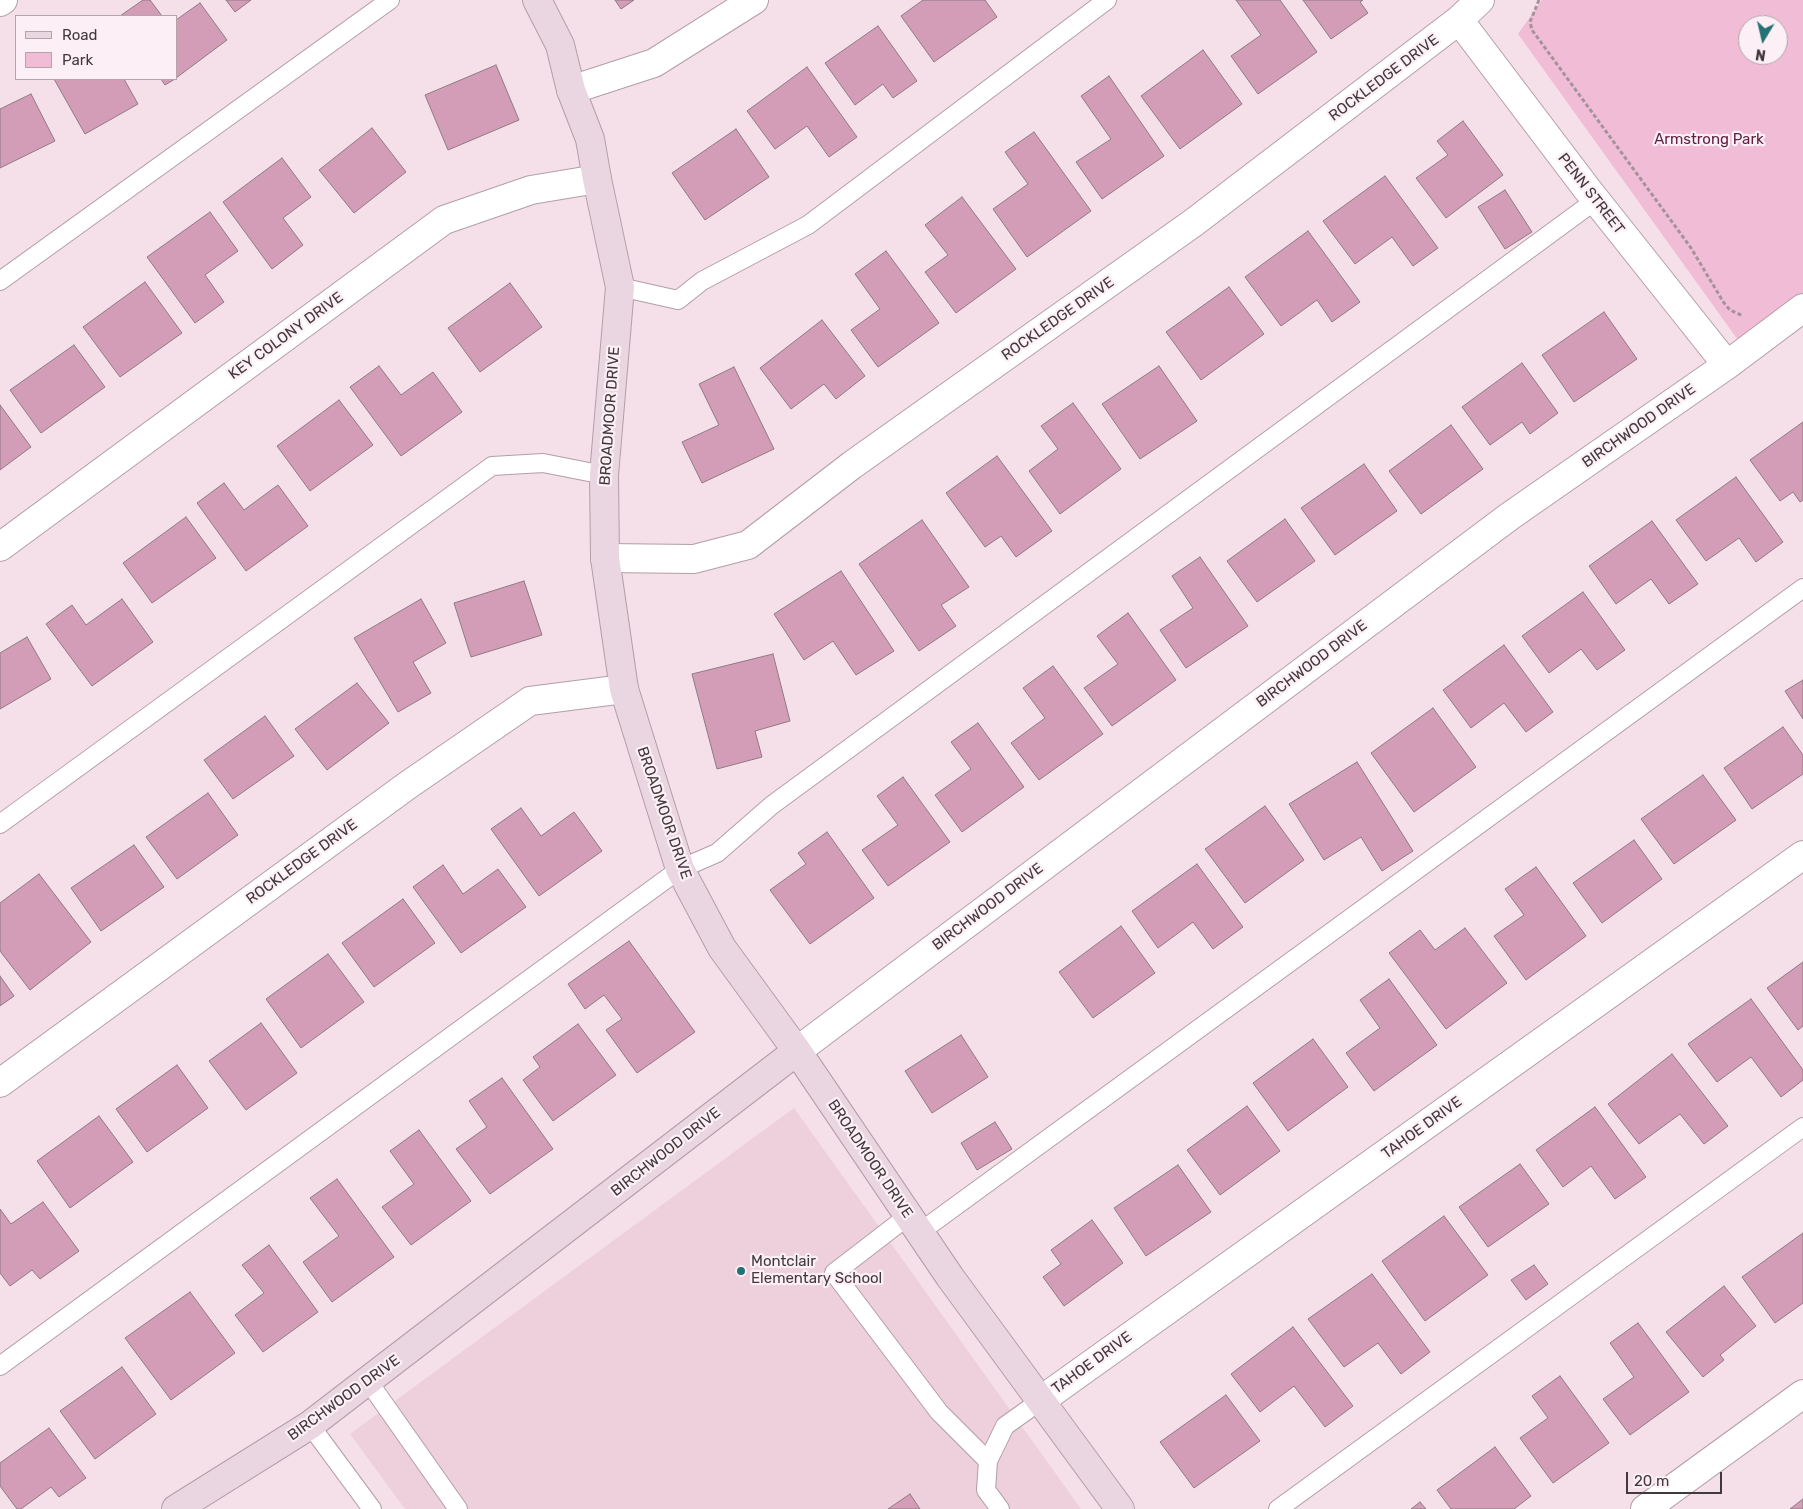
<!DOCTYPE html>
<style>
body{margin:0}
#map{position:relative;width:1803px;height:1509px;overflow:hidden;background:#f5dfe9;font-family:Rubik,sans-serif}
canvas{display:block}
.legend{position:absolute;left:15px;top:15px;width:162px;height:65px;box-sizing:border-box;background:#fceff5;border:1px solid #b2a6ab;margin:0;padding:6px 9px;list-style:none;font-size:15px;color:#42393d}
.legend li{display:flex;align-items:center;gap:10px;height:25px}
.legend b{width:25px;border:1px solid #b2a6ab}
.north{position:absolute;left:1738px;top:15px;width:50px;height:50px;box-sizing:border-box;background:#fceff5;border:1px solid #b2a6ab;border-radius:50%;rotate:189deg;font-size:14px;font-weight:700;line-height:20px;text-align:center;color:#42393d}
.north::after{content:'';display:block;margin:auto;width:18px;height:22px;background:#267173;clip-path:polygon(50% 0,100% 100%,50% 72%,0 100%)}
.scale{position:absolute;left:1626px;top:1472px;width:96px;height:22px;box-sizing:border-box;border:2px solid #42393d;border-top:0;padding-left:6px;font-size:15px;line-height:18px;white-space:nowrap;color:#42393d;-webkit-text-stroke:4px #fceff5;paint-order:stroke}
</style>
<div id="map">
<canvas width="1803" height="1509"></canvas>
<ul class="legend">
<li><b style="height:6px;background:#ead6e0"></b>Road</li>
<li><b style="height:14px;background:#f1bcd5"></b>Park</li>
</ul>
<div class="north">N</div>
<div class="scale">20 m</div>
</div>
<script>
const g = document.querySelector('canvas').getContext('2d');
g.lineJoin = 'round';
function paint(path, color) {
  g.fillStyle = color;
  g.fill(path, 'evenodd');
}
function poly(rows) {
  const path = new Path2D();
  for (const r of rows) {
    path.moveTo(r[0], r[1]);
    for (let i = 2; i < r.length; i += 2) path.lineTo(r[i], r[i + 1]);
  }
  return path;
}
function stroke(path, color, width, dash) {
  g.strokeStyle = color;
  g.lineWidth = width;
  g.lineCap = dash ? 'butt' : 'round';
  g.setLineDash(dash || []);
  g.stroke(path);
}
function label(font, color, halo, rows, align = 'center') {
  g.font = font + ' Rubik,sans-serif';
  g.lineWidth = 4.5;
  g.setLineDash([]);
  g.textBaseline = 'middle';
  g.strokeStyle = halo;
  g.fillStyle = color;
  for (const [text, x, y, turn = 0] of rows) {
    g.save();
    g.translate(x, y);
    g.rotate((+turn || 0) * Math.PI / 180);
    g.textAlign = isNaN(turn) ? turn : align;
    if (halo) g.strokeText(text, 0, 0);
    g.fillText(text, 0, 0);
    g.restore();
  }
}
paint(poly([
 [794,1108,1081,1509,405,1509,350,1434]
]), '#edd0dc');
paint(poly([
 [1542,0,1803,0,1803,293,1738,340,1518,34],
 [1748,25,1778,25,1778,55,1748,55]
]), '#f1bcd5');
const building = poly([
 [143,0,150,0,162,16,120,16,143,0],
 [226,0,251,0,235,12,226,0],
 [615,0,634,0,621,9,615,0],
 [923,0,985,0,997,17,934,62,901,16,923,0],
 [1236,0,1280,0,1317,52,1258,94,1231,56,1261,35,1236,0],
 [1303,0,1363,0,1360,2,1368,13,1331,39,1303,0],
 [200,3,227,40,176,78,176,20,200,3],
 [878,26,917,81,893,98,883,84,855,105,825,63,878,26],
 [1203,50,1242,104,1180,149,1141,96,1203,50],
 [496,65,519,120,448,150,425,95,496,65],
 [807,67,857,137,829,157,807,126,775,149,747,111,807,67],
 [1109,76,1164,156,1102,199,1076,162,1111,139,1081,96,1109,76],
 [54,79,124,79,138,104,85,134,54,79],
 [161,79,175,79,165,85,161,79],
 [31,94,55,141,0,168,0,109,31,94],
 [1463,121,1503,175,1446,218,1416,178,1448,155,1437,141,1463,121],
 [372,128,406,172,354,213,319,170,372,128],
 [736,129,769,177,705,220,672,173,736,129],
 [1034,132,1091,211,1027,257,993,209,1028,184,1005,152,1034,132],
 [282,158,311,197,283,218,303,245,272,269,223,202,282,158],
 [1385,176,1438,248,1413,266,1392,237,1355,264,1323,221,1385,176],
 [1505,190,1532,232,1505,249,1478,207,1505,190],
 [962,197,1016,269,956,313,925,272,948,255,925,225,962,197],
 [210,212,238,251,205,275,224,302,195,323,147,257,210,212],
 [1308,231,1360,302,1332,322,1317,300,1281,326,1245,277,1308,231],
 [886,251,939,323,878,367,851,330,880,309,855,274,886,251],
 [145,282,182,333,120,377,83,327,145,282],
 [510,283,542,327,480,372,448,328,510,283],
 [1229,287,1264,334,1201,380,1166,332,1229,287],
 [1604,312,1637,359,1574,402,1542,355,1604,312],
 [822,320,865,376,836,399,824,384,791,409,760,368,822,320],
 [74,345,105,387,41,433,10,390,74,345],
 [1522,363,1558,413,1530,434,1522,422,1490,445,1462,407,1522,363],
 [379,366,401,395,433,372,462,412,401,456,350,387,379,366],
 [1159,366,1197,421,1140,459,1102,404,1159,366],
 [734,367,774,449,702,483,682,442,719,425,699,384,734,367],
 [339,400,373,445,310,491,277,446,339,400],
 [1073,403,1121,469,1060,514,1029,471,1058,449,1041,426,1073,403],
 [0,405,31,447,0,470,0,405],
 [1803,422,1803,500,1800,502,1793,492,1780,501,1750,460,1803,422],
 [1451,425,1483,469,1421,514,1389,471,1451,425],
 [997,456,1052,531,1016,557,1001,536,985,547,946,493,997,456],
 [1364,464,1397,511,1335,555,1301,508,1364,464],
 [1736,477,1783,542,1756,562,1739,538,1706,561,1676,520,1736,477],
 [224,483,244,510,278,485,308,526,246,571,197,503,224,483],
 [186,517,216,558,152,603,123,563,186,517],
 [1285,519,1315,561,1257,602,1227,561,1285,519],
 [922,520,969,587,941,605,956,626,919,651,859,564,922,520],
 [1652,521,1698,584,1669,604,1651,579,1616,604,1589,566,1652,521],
 [1200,557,1248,626,1186,668,1160,630,1193,608,1172,576,1200,557],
 [841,571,894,651,856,675,833,641,804,660,774,614,841,571],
 [524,581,542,635,471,657,454,603,524,581],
 [1583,592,1625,650,1597,670,1581,649,1549,673,1522,636,1583,592],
 [122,599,153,642,92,686,46,624,72,605,86,625,122,599],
 [421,599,446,643,413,662,431,693,398,712,354,638,421,599],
 [1128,613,1176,680,1112,726,1084,688,1118,664,1097,636,1128,613],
 [27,637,51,679,0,709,0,653,27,637],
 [1504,645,1553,712,1526,732,1504,703,1471,728,1443,690,1504,645],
 [773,654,790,721,755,731,762,757,717,769,692,674,773,654],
 [1053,666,1103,734,1039,780,1011,743,1045,718,1023,688,1053,666],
 [1803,680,1803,719,1785,691,1803,680],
 [357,683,389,723,327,770,295,729,357,683],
 [1433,708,1476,767,1414,812,1371,753,1433,708],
 [265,716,294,756,233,799,204,760,265,716],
 [978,723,1024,787,962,832,935,795,971,769,951,742,978,723],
 [1783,727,1803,755,1803,774,1752,809,1724,768,1783,727],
 [1357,762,1413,851,1382,871,1361,837,1324,860,1289,804,1357,762],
 [1703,775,1736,820,1674,864,1641,819,1703,775],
 [903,777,950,842,888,886,862,850,898,825,877,796,903,777],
 [208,793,238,835,177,879,146,837,208,793],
 [1265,806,1304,860,1245,903,1205,849,1265,806],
 [521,808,541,836,574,812,602,851,539,896,491,829,521,808],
 [827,832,874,898,810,944,770,890,806,864,798,853,827,832],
 [1634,840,1662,879,1602,923,1573,883,1634,840],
 [134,845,164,887,101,931,71,888,134,845],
 [1197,864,1243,927,1213,949,1193,922,1158,948,1132,911,1197,864],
 [443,865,463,894,498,869,526,907,461,953,413,887,443,865],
 [1536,867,1586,936,1526,980,1494,936,1524,915,1505,889,1536,867],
 [39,874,91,942,30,990,0,951,0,903,39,874],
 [403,899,435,943,374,987,342,943,403,899],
 [1121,926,1155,973,1093,1018,1059,972,1121,926],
 [1465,928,1507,983,1446,1029,1389,953,1420,930,1435,950,1465,928],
 [629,941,695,1032,637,1073,606,1030,622,1019,604,995,585,1009,568,984,629,941],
 [328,954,364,1002,301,1048,266,999,328,954],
 [1803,962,1803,1026,1798,1030,1767,988,1803,962],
 [0,976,14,996,0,1006,0,976],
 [1389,979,1437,1045,1374,1091,1346,1053,1380,1028,1360,1000,1389,979],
 [1751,999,1803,1070,1803,1080,1781,1097,1751,1057,1717,1082,1688,1044,1751,999],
 [261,1023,297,1073,246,1110,209,1061,261,1023],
 [578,1024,616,1075,553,1121,523,1080,540,1067,533,1057,578,1024],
 [961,1035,988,1077,932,1113,905,1071,961,1035],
 [1313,1039,1348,1087,1288,1131,1253,1083,1313,1039],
 [1672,1054,1728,1126,1704,1144,1680,1114,1639,1144,1608,1104,1672,1054],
 [177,1065,208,1108,147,1152,116,1109,177,1065],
 [502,1078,553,1149,490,1194,456,1149,487,1127,469,1101,502,1078],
 [1247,1106,1280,1151,1220,1195,1187,1150,1247,1106],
 [1595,1107,1646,1177,1615,1199,1591,1166,1563,1187,1536,1150,1595,1107],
 [99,1116,133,1162,70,1208,37,1161,99,1116],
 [995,1122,1012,1149,977,1170,961,1143,995,1122],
 [419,1130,471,1201,411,1245,382,1207,414,1184,390,1151,419,1130],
 [1520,1164,1549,1204,1488,1247,1459,1207,1520,1164],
 [1178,1165,1211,1212,1146,1256,1114,1208,1178,1165],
 [337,1179,394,1257,332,1302,303,1262,339,1236,310,1198,337,1179],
 [43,1202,79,1251,40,1279,32,1270,10,1286,0,1273,0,1209,11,1224,43,1202],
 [1444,1216,1488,1275,1425,1321,1382,1261,1444,1216],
 [1092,1220,1123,1263,1064,1306,1043,1277,1061,1264,1051,1250,1092,1220],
 [1803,1233,1803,1303,1775,1323,1742,1277,1803,1233],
 [269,1245,318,1312,263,1352,235,1315,264,1293,242,1265,269,1245],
 [1534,1265,1548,1284,1526,1300,1511,1280,1534,1265],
 [1372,1274,1430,1352,1401,1374,1378,1343,1344,1367,1308,1319,1372,1274],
 [1724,1286,1756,1326,1720,1355,1724,1360,1703,1377,1666,1332,1724,1286],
 [190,1292,235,1353,171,1400,125,1338,190,1292],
 [1638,1323,1689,1392,1630,1435,1603,1399,1634,1377,1610,1343,1638,1323],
 [1293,1327,1353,1406,1325,1427,1294,1386,1260,1412,1231,1374,1293,1327],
 [122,1367,156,1414,95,1459,60,1411,122,1367],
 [1560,1376,1609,1443,1553,1483,1520,1438,1548,1418,1532,1396,1560,1376],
 [1226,1395,1260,1441,1194,1488,1160,1442,1226,1395],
 [49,1428,86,1478,59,1497,51,1487,21,1509,17,1509,0,1486,0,1463,49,1428],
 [1495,1447,1531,1496,1514,1509,1451,1509,1437,1490,1495,1447],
 [910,1494,920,1509,888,1509,910,1494],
 [1803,1499,1803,1509,1790,1509,1803,1499],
 [1420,1502,1426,1509,1411,1509,1420,1502]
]);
paint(building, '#d39db7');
stroke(building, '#8e7a83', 1);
const lane = poly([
 [0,281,390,0],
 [620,287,678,300,702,281,808,225,1107,0],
 [0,824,492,466,543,463,604,475],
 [908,1216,834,1273,939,1412,988,1461],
 [920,1232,1803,588],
 [0,1366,680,869,717,853,772,805,1596,200],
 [368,1381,458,1509],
 [310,1425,372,1509],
 [1000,1509,986,1490,988,1461,1005,1426,1040,1401],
 [1278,1509,1803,1127]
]);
const street = poly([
 [0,2,3,0],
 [1459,20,1587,189,1727,365],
 [571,90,654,63,754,0],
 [0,547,444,220,531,190,597,179],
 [605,558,694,559,748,545,852,465,1193,223,1459,20,1480,0],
 [797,1051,1510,516,1727,365,1803,308],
 [0,1083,408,785,530,701,624,689],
 [1040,1401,1803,855],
 [1645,1509,1803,1394]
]);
const secondary = poly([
 [537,0,560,45,571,90,590,139,597,179,620,287,604,475,605,558,624,689,680,869,722,948,797,1051,950,1277,1120,1509],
 [176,1509,310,1425,797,1051]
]);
stroke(lane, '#b39ea7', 20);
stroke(street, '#b39ea7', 30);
stroke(secondary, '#b39ea7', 30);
stroke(poly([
 [1539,0,1530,22,1532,30,1691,248,1724,303,1730,310,1743,316]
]), '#a3939a', 3, [4, 2.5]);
stroke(lane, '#fff', 18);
stroke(street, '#fff', 28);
stroke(secondary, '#ead6e0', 28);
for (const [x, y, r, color] of [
 [741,1271,5,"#267173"]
]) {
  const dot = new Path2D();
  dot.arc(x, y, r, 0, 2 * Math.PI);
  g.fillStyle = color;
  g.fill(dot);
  stroke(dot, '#fceff5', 2);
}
label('15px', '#42393d', '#fceff5', [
 ["ROCKLEDGE DRIVE",1384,78,-37],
 ["PENN STREET",1591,194,52],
 ["ROCKLEDGE DRIVE",1058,319,-35],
 ["KEY COLONY DRIVE",286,336,-36],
 ["BROADMOOR DRIVE",610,416,-86],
 ["BIRCHWOOD DRIVE",1639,426,-35],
 ["BIRCHWOOD DRIVE",1312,664,-37],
 ["BROADMOOR DRIVE",664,813,71],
 ["ROCKLEDGE DRIVE",302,862,-36],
 ["BIRCHWOOD DRIVE",988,907,-37],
 ["TAHOE DRIVE",1422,1128,-36],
 ["BIRCHWOOD DRIVE",666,1152,-38],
 ["BROADMOOR DRIVE",870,1159,56],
 ["TAHOE DRIVE",1092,1363,-36],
 ["BIRCHWOOD DRIVE",344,1398,-36]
]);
label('15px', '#612145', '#fceff5', [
 ["Armstrong Park",1709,140]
]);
label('15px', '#42393d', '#fceff5', [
 ["Montclair",751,1262],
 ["Elementary School",751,1279]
], 'left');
</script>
